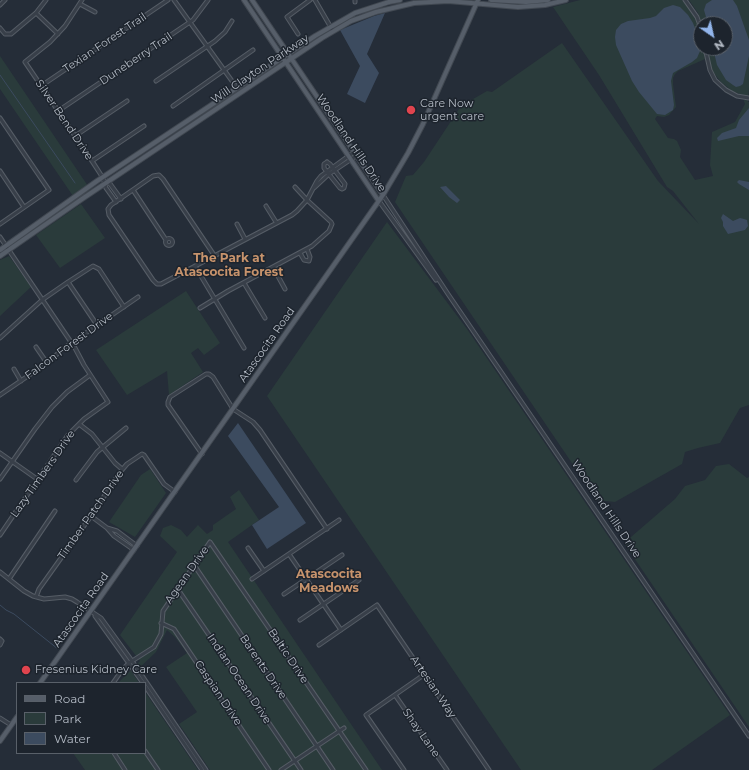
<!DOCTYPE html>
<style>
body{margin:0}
#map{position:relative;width:749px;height:770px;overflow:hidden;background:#252d38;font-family:Montserrat,sans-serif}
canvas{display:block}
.legend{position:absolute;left:16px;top:682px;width:130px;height:72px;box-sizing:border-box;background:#1d242d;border:1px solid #596069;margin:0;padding:5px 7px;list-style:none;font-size:12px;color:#b3bac4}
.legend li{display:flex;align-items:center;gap:8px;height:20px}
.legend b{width:20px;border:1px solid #596069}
.north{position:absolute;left:693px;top:16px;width:40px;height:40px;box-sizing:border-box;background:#1d242d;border:1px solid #596069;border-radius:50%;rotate:146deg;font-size:11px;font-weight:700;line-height:16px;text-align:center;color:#b3bac4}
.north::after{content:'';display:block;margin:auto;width:14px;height:18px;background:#92b5eb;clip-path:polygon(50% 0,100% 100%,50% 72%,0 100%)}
</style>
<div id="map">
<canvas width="749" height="770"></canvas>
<ul class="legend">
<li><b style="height:5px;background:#565e69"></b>Road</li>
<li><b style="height:11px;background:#2a3b3b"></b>Park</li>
<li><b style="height:11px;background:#3c4b5f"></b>Water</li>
</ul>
<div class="north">N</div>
</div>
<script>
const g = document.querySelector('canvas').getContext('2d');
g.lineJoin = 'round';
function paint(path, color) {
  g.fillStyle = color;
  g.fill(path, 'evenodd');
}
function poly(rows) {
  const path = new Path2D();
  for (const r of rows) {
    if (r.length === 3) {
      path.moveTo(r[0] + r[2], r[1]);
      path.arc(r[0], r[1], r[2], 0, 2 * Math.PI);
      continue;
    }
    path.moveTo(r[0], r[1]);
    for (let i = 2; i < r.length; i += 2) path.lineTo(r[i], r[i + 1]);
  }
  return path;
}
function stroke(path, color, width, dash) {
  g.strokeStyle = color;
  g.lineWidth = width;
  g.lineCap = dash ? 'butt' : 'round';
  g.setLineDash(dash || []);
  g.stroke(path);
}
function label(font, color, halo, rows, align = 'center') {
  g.font = font + ' Montserrat,sans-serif';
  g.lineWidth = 3;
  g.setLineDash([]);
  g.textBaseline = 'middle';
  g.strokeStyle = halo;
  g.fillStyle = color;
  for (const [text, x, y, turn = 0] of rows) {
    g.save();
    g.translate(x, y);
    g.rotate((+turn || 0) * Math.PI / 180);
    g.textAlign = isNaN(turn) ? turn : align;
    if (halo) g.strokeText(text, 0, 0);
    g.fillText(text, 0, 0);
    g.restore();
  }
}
paint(poly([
 [580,0,682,0,695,16,700,29,701,48,704,48,705,59,678,71,675,74,673,78,673,84,676,107,669,115,664,117,657,116,655,119,668,138,674,139,677,141,681,150,680,157,695,180,713,176,710,165,712,132,735,122,745,104,744,101,746,96,732,91,721,82,713,72,710,65,707,48,725,48,725,24,702,24,698,13,689,0,749,0,749,87,748,102,749,102,749,405,740,408,720,443,698,448,685,452,682,464,615,502,597,500,395,202,406,176,413,175,424,162,461,106,487,91,492,92,562,43,658,181,699,224,673,191,667,187,599,75,553,7],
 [0,56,88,186,73,196,0,89],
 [81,204,105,238,60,268,36,235],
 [387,222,467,329,730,715,652,770,521,770,267,396],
 [9,256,31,287,0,316,0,260],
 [186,291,220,343,204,355,198,348,191,353,203,372,169,395,167,371,127,395,96,350],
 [729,464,747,478,749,477,749,727,624,543,675,499,685,486,705,480,716,466],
 [150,469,166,493,135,537,109,522,141,475],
 [239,490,259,520,228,542,382,770,210,770,179,724,197,712,166,667,187,653,175,637,167,630,156,652,133,674,139,683,118,683,140,661,120,635,177,552,160,536,163,528,171,525,181,530,187,537,198,525,207,534,213,530,213,525,236,509,230,497],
 [145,692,198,770,85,770,73,753,145,753]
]), '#2a3b3b');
paint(poly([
 [712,0,733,0,737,6,749,40,749,56,743,84,740,86,736,87,733,85,726,80,717,65,713,48,725,48,725,24,708,24,704,10,706,4],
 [673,5,680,7,688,15,693,23,698,36,700,51,697,58,692,62,673,73,671,81,674,105,673,110,665,115,657,114,639,92,632,81,616,45,615,37,616,30,621,24,628,21,650,18,656,16,664,8],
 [385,13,367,54,379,73,365,103,347,94,360,66,340,30,374,16],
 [749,108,749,136,739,136,718,141,717,138,722,133,736,128,739,120],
 [739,180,749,182,749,190,739,184,737,182],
 [446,186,460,200,457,203,449,197,440,187],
 [723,214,733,221,740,218,744,219,747,220,748,226,745,230,728,234,723,226,723,222,721,218],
 [238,423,306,523,267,549,252,525,279,507,228,436]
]), '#3c4b5f');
stroke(poly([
 [0,75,75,183],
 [0,605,6,610,14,614,58,649]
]), '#3c4b5f', 1);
const minor = poly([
 [82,0,65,26,50,42,25,62,92,161,103,178,106,188,116,202],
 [174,0,237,88],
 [315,0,333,31],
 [355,0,355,2],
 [685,0,697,17,701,28],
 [80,4,95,12],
 [0,5,5,0],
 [36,13,58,34],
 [0,28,5,34,11,34,36,13,46,0],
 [298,34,287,17,310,0],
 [705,48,710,70,715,80,726,90,737,96,749,98],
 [156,81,215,41,225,32,232,21],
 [41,86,168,0],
 [173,106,253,50],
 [58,111,193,20,208,0],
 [0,118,49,190,0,224],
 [75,136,127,101],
 [92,161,144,126],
 [327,162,330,164,345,184,344,188,342,189,340,188,324,168,324,164,327,162],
 [0,171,24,207],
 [108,181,121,199],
 [314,188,329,174,356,156],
 [133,190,166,240],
 [383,195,448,294,749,736],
 [379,201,436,280],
 [266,206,276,222],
 [237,224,245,239],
 [0,237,75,348,84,365,108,402,84,419,68,435,0,535],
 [169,242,3.5],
 [300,253,304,260,309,261,310,257,307,249],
 [214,255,163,179,159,175,153,176,111,205,108,209,109,215,153,280,157,284,161,284,292,215,297,211,307,200,317,181,321,176,354,152],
 [195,266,244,348],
 [273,267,285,289],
 [68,282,97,325],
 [244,283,265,318],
 [200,308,228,291,312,246,329,231,332,224,331,222,307,200,295,187],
 [0,338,42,300,68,282,93,266,99,269,124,307],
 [36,347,47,363],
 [14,369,21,381],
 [0,395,47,363,64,348,138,297],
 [79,424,92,434,115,463,122,469],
 [0,453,37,479],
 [202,454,168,405,168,402,170,397,206,374,209,374,213,377,233,409,253,422,260,430,327,529],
 [0,479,35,429,52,407,67,392,90,375],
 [76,480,97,452,126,428],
 [91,516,107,528,117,531,137,546],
 [107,528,114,536,134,550],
 [248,548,264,571],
 [289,554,341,630],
 [194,565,333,770],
 [0,572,24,591,33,596,44,599,65,597,72,599,77,602,101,618,132,661,206,770],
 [9,579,55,511],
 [252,579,339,520],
 [177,588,301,770],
 [284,594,342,555],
 [36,597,39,589,91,516,121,471,127,464,142,454,144,455,164,484,175,492],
 [95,616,143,683],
 [300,620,359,580],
 [161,623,174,629,269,770],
 [0,639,2,641,0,645],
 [319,645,377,605,489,770],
 [113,683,122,670,129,663,154,647,161,634,163,611,210,542,366,770],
 [145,686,202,770],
 [395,695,447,770],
 [0,718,11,725],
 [145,751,158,770],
 [114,753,125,770],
 [281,770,344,728],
 [404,770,366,715,425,674]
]);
const major = poly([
 [244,0,378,200],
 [252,0,383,195],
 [491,0,526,2,548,0],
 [0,250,97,181,315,36,355,13,389,2,400,0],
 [0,256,82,199,322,38,351,21,376,12,414,3,448,1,518,7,545,5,566,0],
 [40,683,383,195,408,153,423,124,478,0],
 [0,741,17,717]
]);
stroke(minor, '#565d66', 5);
stroke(major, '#414851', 6);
stroke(minor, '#383f49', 3);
stroke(major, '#565e69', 4);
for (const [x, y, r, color] of [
 [411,110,5,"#e0444e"],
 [26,670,5,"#e0444e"]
]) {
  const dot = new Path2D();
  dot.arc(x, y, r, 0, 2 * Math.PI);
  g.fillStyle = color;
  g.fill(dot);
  stroke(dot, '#1d242d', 1.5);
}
label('11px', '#b3bac4', '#1d242d', [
 ["Texian Forest Trail",105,43,-34],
 ["Duneberry Trail",136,59,-34],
 ["Will Clayton Parkway",260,69,-34],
 ["Silver Bend Drive",64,120,56],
 ["Woodland Hills Drive",351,143,56],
 ["Atascocita Road",267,345,-55],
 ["Falcon Forest Drive",69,346,-36],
 ["Lazy Timbers Drive",43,474,-55],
 ["Woodland Hills Drive",606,509,56],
 ["Timber Patch Drive",91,515,-55],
 ["Agean Drive",187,575,-55],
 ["Atascocita Road",81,610,-55],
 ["Baltic Drive",288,656,56],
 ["Barents Drive",263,667,56],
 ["Indian Ocean Drive",239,679,56],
 ["Artesian Way",433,687,56],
 ["Caspian Drive",218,693,56],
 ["Shay Lane",421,733,55]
]);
label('11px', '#b3bac4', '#1d242d', [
 ["Care Now",420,104],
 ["urgent care",420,117],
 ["Fresenius Kidney Care",35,670]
], 'left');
label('bold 12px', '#c7936c', '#1d242d', [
 ["The Park at",229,258],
 ["Atascocita Forest",229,272],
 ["Atascocita",329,574],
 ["Meadows",329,588]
]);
</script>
